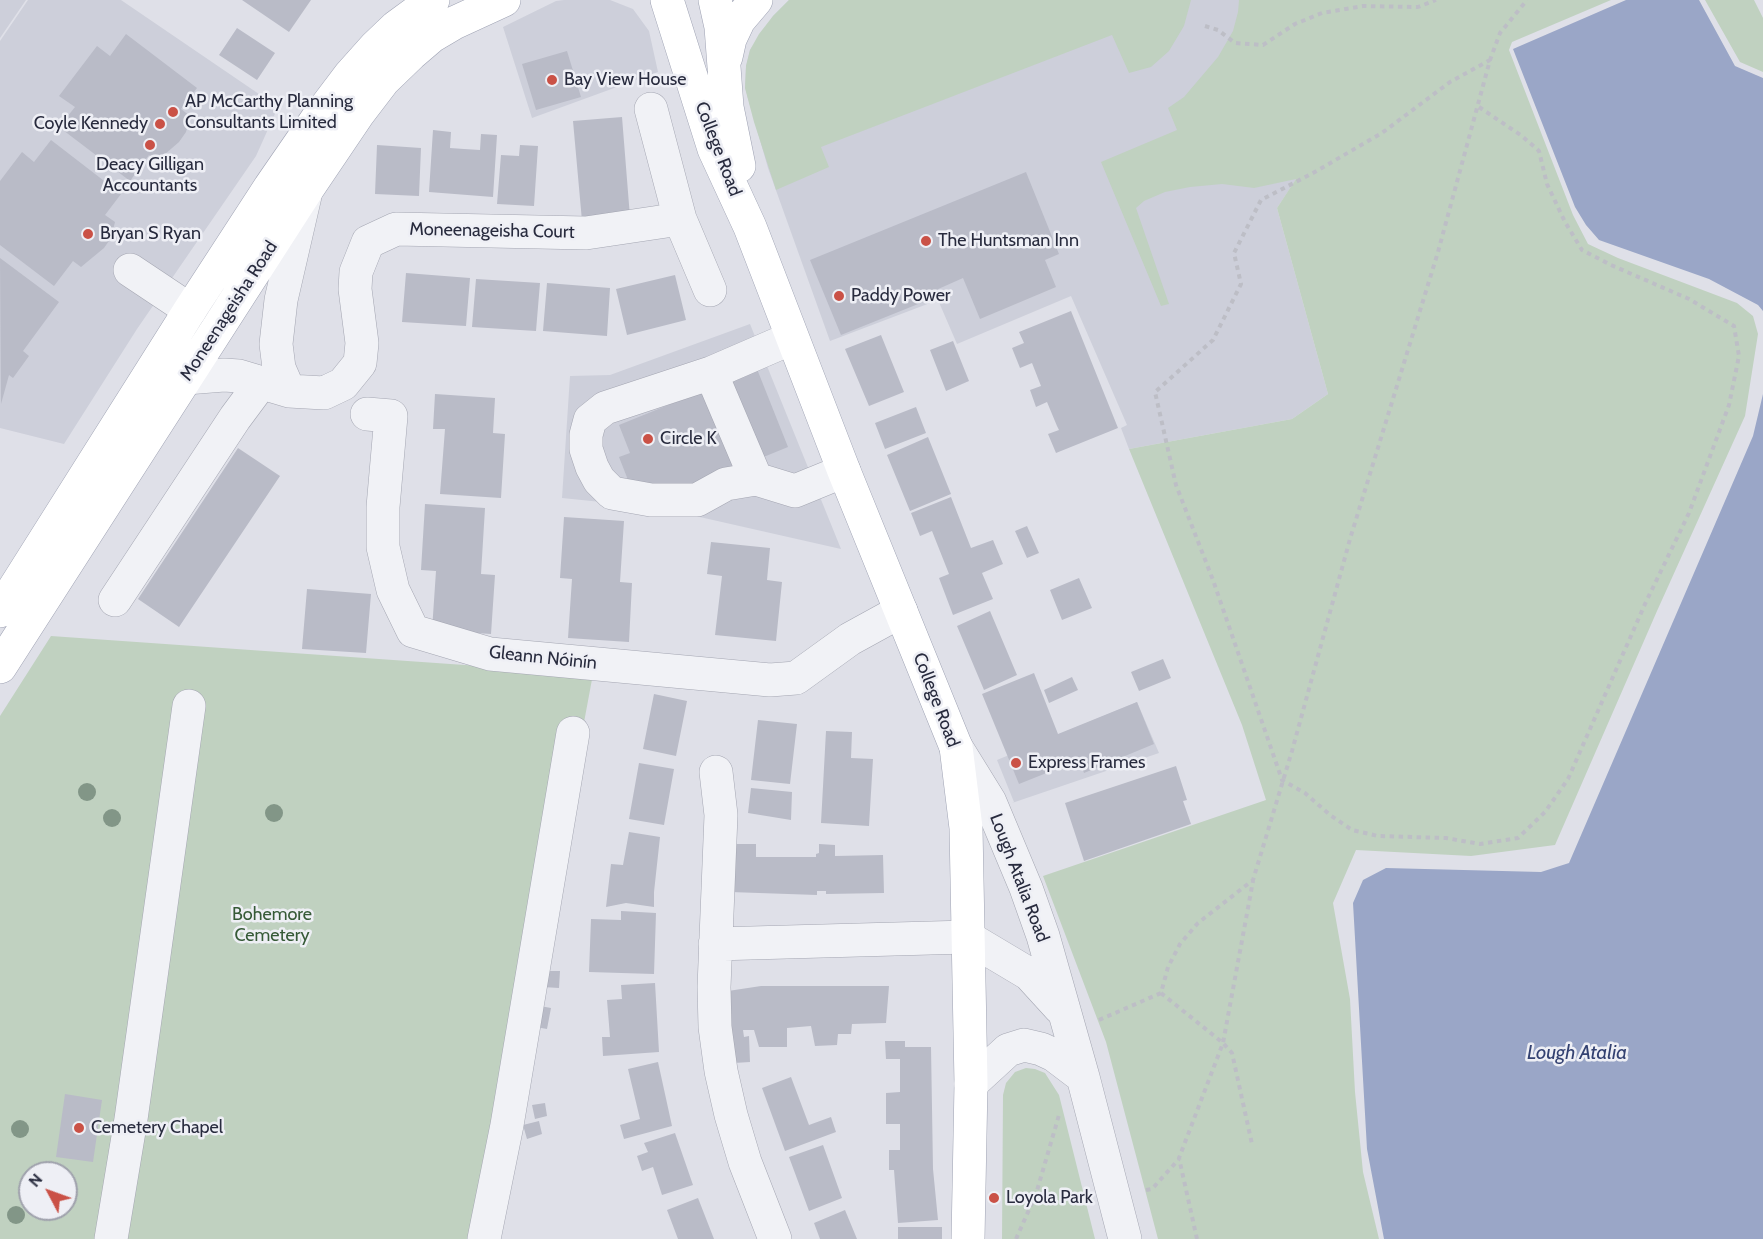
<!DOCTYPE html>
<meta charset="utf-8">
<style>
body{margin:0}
#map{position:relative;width:1763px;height:1239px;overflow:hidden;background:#dfe0e8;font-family:Cabin,sans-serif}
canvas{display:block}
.north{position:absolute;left:18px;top:1161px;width:60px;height:60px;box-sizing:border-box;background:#eeeff5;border:2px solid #9fa1ac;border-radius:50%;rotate:311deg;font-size:16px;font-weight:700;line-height:24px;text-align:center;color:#282b3e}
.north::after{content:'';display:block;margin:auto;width:21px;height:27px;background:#ca5146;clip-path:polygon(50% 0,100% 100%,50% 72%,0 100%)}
</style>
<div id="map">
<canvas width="1763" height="1239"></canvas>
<div class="north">N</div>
</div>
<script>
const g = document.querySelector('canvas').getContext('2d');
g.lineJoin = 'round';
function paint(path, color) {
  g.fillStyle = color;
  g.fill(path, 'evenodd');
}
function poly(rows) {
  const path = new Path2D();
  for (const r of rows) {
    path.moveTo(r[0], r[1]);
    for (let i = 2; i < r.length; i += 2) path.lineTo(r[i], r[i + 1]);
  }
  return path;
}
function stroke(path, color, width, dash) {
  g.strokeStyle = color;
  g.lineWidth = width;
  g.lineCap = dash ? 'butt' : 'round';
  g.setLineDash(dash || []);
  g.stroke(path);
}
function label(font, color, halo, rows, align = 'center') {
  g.font = font + ' Cabin,sans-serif';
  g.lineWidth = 5;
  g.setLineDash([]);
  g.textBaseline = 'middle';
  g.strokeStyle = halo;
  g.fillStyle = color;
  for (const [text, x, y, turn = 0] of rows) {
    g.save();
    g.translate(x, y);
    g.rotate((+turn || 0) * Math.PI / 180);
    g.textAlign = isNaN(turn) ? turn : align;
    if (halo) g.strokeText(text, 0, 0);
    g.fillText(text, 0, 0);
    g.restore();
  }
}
paint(poly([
 [0,0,26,0,0,38],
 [28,0,121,0,278,107,256,156,137,329,64,444,0,428,0,41],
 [564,0,610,0,633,9,649,31,658,72,532,118,503,27,556,1],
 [789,0,1241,0,1297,178,1277,208,1328,394,1292,419,1129,449,1121,428,1127,425,1071,296,957,344,938,300,830,341,768,168,745,88,746,66,750,50,773,16],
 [750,324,841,549,660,508,562,498,570,376,610,375],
 [1137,702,1159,753,1012,803,1014,802,997,760]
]), '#cdcfda');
paint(poly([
 [789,0,1191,0,1184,26,1169,51,1151,67,1129,73,1112,35,821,147,829,167,776,190,754,122,745,88,746,66,750,50,759,34,773,16],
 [1239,0,1611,0,1512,42,1509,50,1573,215,1588,244,1618,258,1737,303,1753,316,1758,334,1745,416,1657,611,1555,845,1471,856,1356,850,1333,903,1350,999,1355,1092,1363,1172,1379,1239,1158,1239,1106,1042,1043,876,1266,800,1242,725,1129,449,1292,419,1328,394,1277,208,1296,179,1254,188,1222,184,1190,187,1165,192,1144,201,1136,208,1169,304,1161,306,1101,162,1177,130,1168,108,1184,97,1218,57,1233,31,1238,12],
 [1705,0,1754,0,1763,18,1763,72,1740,62],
 [51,636,593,674,563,835,496,1239,0,1239,0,716],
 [30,1173,66,1173,66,1209,30,1209],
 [1026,1068,1035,1069,1045,1073,1059,1095,1095,1239,1002,1239,1003,1095,1006,1083,1015,1072]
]), '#c0d1c0');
paint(poly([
 [1626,0,1699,0,1735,66,1763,78,1763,311,1758,305,1709,279,1599,240,1586,225,1575,207,1513,49],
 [1763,394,1763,1239,1384,1239,1367,1149,1353,903,1363,880,1386,868,1541,872,1569,863,1753,436]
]), '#9aa6c7');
paint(poly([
 [242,0,311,0,289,32],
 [237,28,275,53,257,80,219,55],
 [126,34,197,88,181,109,190,116,186,132,179,142,157,161,149,155,130,181,59,127,75,107,59,96,97,46,110,56],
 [567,51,581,97,536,110,522,64],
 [622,117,630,217,582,221,573,121],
 [433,130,451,132,450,148,464,149,480,150,481,134,497,135,493,197,429,192],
 [51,140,121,194,105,215,115,222,111,238,104,248,81,267,73,261,54,286,0,245,0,181,22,152,34,162],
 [377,145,421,148,419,196,375,194],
 [520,145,538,146,534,206,497,204,501,155,519,156],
 [1026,172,1059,254,1045,260,1056,287,980,319,963,278,936,290,938,296,841,335,810,260],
 [0,258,59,302,23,351,29,356,13,378,9,375,1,404],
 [406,273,470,278,466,326,402,322],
 [675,275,686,320,627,335,616,289],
 [476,279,540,283,536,331,472,327],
 [547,283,610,288,607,336,543,331],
 [1071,311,1118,428,1056,453,1048,434,1059,430,1057,426,1047,402,1036,407,1030,390,1041,386,1032,363,1020,368,1012,348,1024,343,1019,332],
 [881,335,904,392,869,406,845,349],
 [953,341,969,381,946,391,930,350],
 [757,369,788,447,690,487,630,485,619,457,630,453,619,425],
 [435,394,495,398,493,433,505,434,501,498,440,494,445,429,433,429],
 [916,407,926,433,885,449,875,423],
 [928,437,951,494,910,511,887,455],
 [238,448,280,476,179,627,138,599],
 [951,497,971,548,993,540,1003,564,982,573,993,599,953,615,939,578,949,574,932,531,920,536,911,513],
 [425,504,485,508,481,574,495,575,491,634,432,630,436,571,421,570],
 [564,517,624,521,620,582,632,583,629,642,568,638,572,579,560,578],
 [1027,526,1039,553,1027,558,1015,531],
 [711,542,770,548,767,580,782,582,776,641,715,635,722,576,707,574],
 [1079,578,1092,608,1062,620,1050,590],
 [307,589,371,594,366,653,302,649],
 [990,611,1017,675,984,690,957,626],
 [1163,659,1171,678,1139,691,1131,672],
 [1034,673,1058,734,1137,702,1154,744,1084,773,1079,760,1019,784,982,694],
 [1072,677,1078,690,1049,703,1044,690],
 [654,694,687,701,676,756,643,749],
 [758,720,797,724,790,784,751,780],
 [826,731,852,732,851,758,873,759,869,826,821,823],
 [639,763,674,769,664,825,629,819],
 [1176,766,1187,800,1183,801,1191,824,1084,861,1065,803],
 [751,788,792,792,791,820,748,813],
 [629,832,660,837,654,892,654,907,626,903,606,907,611,864,623,865],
 [729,844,756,844,756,857,816,857,816,854,819,853,819,844,835,845,835,856,883,855,884,893,826,894,826,891,817,891,817,895,730,892],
 [621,911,656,913,654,974,589,972,591,919,621,920],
 [543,971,560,971,559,988,543,987],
 [655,983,659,1052,603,1056,602,1037,610,1037,607,1000,622,999,621,985],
 [761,986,889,986,886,1023,852,1024,851,1034,838,1034,837,1045,815,1046,811,1026,787,1028,787,1047,759,1047,754,1030,743,1030,744,1037,749,1036,750,1062,734,1063,728,991],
 [540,1006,551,1008,547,1029,536,1027],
 [885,1041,905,1041,905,1047,931,1047,933,1169,938,1220,898,1223,894,1170,889,1170,889,1150,900,1150,900,1124,886,1124,886,1093,900,1092,900,1059,886,1059],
 [658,1062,672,1126,624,1139,620,1125,640,1119,628,1069],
 [791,1077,809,1125,831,1117,836,1132,785,1151,762,1088],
 [65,1094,102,1100,93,1162,56,1157],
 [545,1103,547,1116,535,1119,532,1105],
 [539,1121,542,1134,527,1139,523,1125],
 [675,1133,693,1185,662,1195,653,1167,642,1171,637,1156,648,1152,644,1143],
 [823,1145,842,1198,809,1211,789,1157],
 [698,1198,714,1239,678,1239,667,1210],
 [845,1210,857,1239,820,1239,814,1223],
 [898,1227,942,1227,942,1239,898,1239]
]), '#b9bbc7');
const minor = poly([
 [651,109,680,219,710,290],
 [130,270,190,310],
 [792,338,711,373,756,479,795,491,844,471],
 [711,373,605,408,590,420,586,435,586,449,592,467,599,480,612,493,651,500,697,500,726,484,756,479],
 [186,378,224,375,239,376,289,391,324,393,343,384,360,363,362,343,355,289,356,272,368,242,396,229,586,233,680,219],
 [289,391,279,368,276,344,281,300,305,196],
 [367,414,391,416,383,507,383,547,393,590,413,631,490,654,770,680,796,678,850,639,901,611],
 [115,600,235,418,261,383],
 [956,747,990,802,1026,888,1043,936,1083,1077,1125,1239],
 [716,772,721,815,714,987,715,1027,721,1071,731,1115,745,1162,775,1239],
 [715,944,967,937,1029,974,1060,1008],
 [971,1084,1008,1050,1024,1045,1041,1049,1054,1055,1083,1077],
 [111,1239,131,1119,189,706],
 [484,1239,507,1125,573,733]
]);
const major = poly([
 [667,0,714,149,750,227,844,471,956,747,966,828,971,1084,968,1239],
 [715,0,721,27,727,107,739,166],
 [726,57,730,39,739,20,756,0],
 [0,611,190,310,270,187,319,116,350,75,375,47,396,27,433,0],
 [0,667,306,191,358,114,384,80,411,54,432,36,454,23,504,0]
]);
stroke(minor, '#a4a6b2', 34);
stroke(major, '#9ea2b3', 34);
stroke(poly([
 [1205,26,1218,30,1235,43,1263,45,1295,24,1322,13,1363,6,1418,7,1436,0],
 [1479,107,1522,136,1539,151,1547,184,1565,222,1582,250,1611,265,1689,299,1734,326,1739,356,1729,405,1689,513,1645,604,1568,779,1545,812,1518,838,1480,844,1446,838,1378,836,1352,830,1330,815,1305,793,1282,780,1213,580,1176,485,1155,392,1213,340,1241,284,1234,253,1261,200,1313,173,1382,133,1450,82,1490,60],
 [1161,993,1223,1043,1232,1053,1252,1144],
 [1099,1020,1161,993,1168,967,1180,944,1198,923,1253,880,1292,751,1350,539,1438,252,1490,60,1500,33,1527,0],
 [1146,1190,1152,1189,1179,1159],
 [1016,1239,1036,1194,1059,1115],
 [1197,1239,1179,1158,1223,1043,1253,881]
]), '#bdbec6', 4, [4.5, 4.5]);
stroke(minor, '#f1f2f6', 33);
stroke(major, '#fff', 33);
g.fillStyle = '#829687';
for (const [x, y] of [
 [87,792],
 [274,813],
 [112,818],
 [20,1129],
 [16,1215]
]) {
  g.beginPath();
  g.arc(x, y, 9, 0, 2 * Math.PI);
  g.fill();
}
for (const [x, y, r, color] of [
 [552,80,6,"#ca5146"],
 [173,112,6,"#ca5146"],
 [160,124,6,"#ca5146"],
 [150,145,6,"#ca5146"],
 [88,234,6,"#ca5146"],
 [926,241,6,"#ca5146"],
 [839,296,6,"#ca5146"],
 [648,439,6,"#ca5146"],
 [1016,763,6,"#ca5146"],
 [79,1128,6,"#ca5146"],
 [994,1198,6,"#ca5146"]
]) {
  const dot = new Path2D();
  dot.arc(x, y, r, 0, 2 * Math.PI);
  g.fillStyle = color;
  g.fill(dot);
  stroke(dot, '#eeeff5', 2);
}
label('18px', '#282b3e', '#eeeff5', [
 ["Bay View House",564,80],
 ["AP McCarthy Planning",185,102],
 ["Consultants Limited",185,123],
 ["Coyle Kennedy",148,124,"right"],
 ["Deacy Gilligan",150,165,"center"],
 ["Accountants",150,186,"center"],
 ["Bryan S Ryan",100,234],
 ["The Huntsman Inn",938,241],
 ["Paddy Power",851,296],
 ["Circle K",660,439],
 ["Express Frames",1028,763],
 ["Cemetery Chapel",91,1128],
 ["Loyola Park",1006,1198]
], 'left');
label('18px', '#282b3e', '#eeeff5', [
 ["College Road",718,149,69],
 ["Moneenageisha Court",492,231,1],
 ["Moneenageisha Road",229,311,-57],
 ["Gleann Nóinín",543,658,6],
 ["College Road",936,700,69],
 ["Lough Atalia Road",1019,878,69]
]);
label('18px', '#365a37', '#eeeff5', [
 ["Bohemore",272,915],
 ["Cemetery",272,936]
]);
label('italic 20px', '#334171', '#eeeff5', [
 ["Lough Atalia",1577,1053]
]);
</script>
